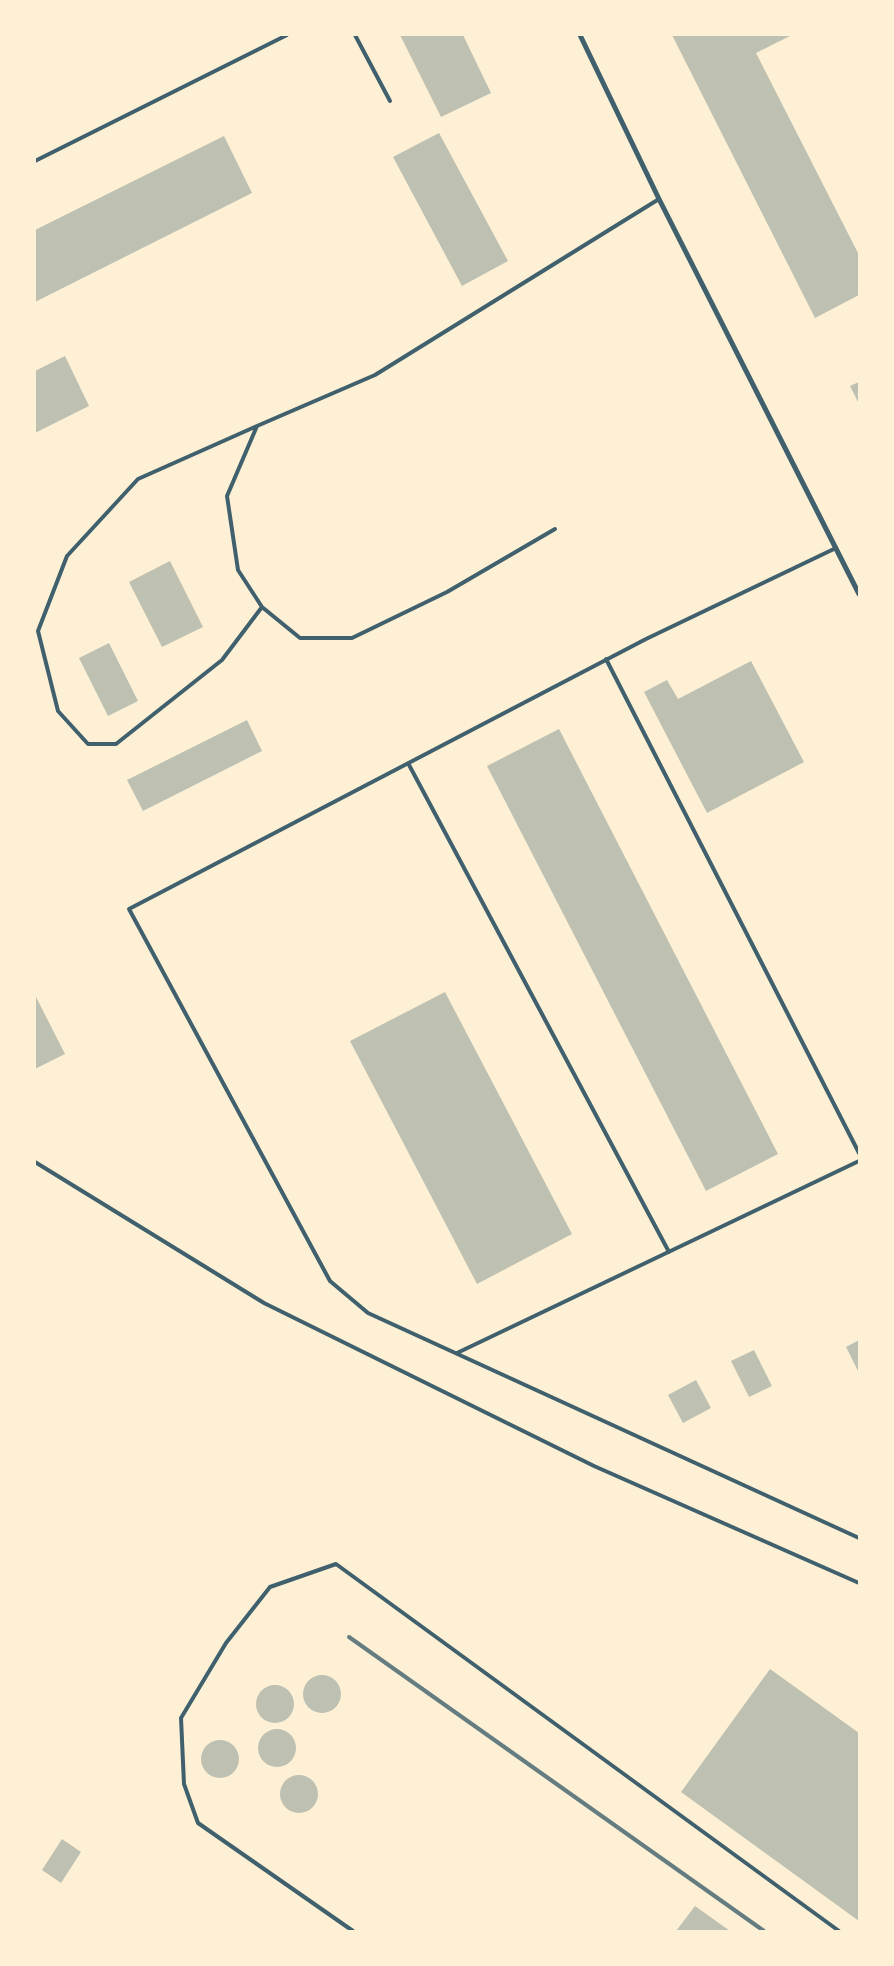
<!DOCTYPE html>
<style>
body{margin:0}
#map{position:relative;width:894px;height:1966px;overflow:hidden;background:#fdf0d5;font-family:Montserrat,sans-serif}
canvas{display:block}
.frame{position:absolute;inset:0;border:36px solid #fdf0d5;pointer-events:none}
</style>
<div id="map">
<canvas width="894" height="1966"></canvas>
<div class="frame"></div>
</div>
<script>
const g = document.querySelector('canvas').getContext('2d');
g.lineJoin = 'round';
function paint(path, color) {
  g.fillStyle = color;
  g.fill(path, 'evenodd');
}
function poly(rows) {
  const path = new Path2D();
  for (const r of rows) {
    if (r.length === 3) {
      path.moveTo(r[0] + r[2], r[1]);
      path.arc(r[0], r[1], r[2], 0, 2 * Math.PI);
      continue;
    }
    path.moveTo(r[0], r[1]);
    for (let i = 2; i < r.length; i += 2) path.lineTo(r[i], r[i + 1]);
  }
  return path;
}
function stroke(path, color, width, dash) {
  g.strokeStyle = color;
  g.lineWidth = width;
  g.lineCap = dash ? 'butt' : 'round';
  g.setLineDash(dash || []);
  g.stroke(path);
}
paint(poly([
 [400,35,463,35,491,93,441,117],
 [672,35,792,35,756,53,859,255,859,295,815,318],
 [439,133,508,261,462,286,393,157],
 [224,136,252,193,35,302,35,230],
 [65,356,89,406,35,433,35,371],
 [859,382,859,404,850,386],
 [170,561,203,627,162,647,129,582],
 [109,643,138,701,108,716,79,658],
 [751,661,804,762,707,813,644,692,667,680,678,699],
 [247,720,262,751,143,811,127,780],
 [559,729,778,1154,706,1191,487,766],
 [445,992,572,1234,477,1284,350,1041],
 [35,995,65,1054,35,1069],
 [859,1340,859,1373,846,1347],
 [754,1350,772,1386,749,1397,731,1361],
 [696,1380,711,1408,683,1423,668,1395],
 [770,1669,859,1733,859,1921,681,1792],
 [322,1694,19],
 [275,1704,19],
 [277,1748,19],
 [220,1759,19],
 [299,1794,19],
 [62,1839,81,1852,61,1883,42,1870],
 [695,1906,730,1931,676,1931]
]), '#bec0b2');
stroke(poly([
 [355,35,390,101],
 [35,161,287,35],
 [257,426,227,496,238,570,262,607,222,660,116,744,88,744,58,711,38,631,67,556,138,479,257,426,375,375,659,199],
 [836,548,646,639,129,909,330,1281,368,1313,859,1538],
 [262,607,300,638,352,638,447,592,555,529],
 [606,659,859,1153],
 [408,763,669,1252],
 [35,1162,264,1303,594,1466,859,1583],
 [457,1353,859,1161],
 [353,1931,198,1823,184,1784,181,1718,226,1643,270,1587,336,1564,839,1931]
]), '#3f606c', 4);
stroke(poly([
 [580,35,659,199,859,594]
]), '#3f606c', 5);
stroke(poly([
 [349,1637,764,1931]
]), '#657d81', 4);
</script>
